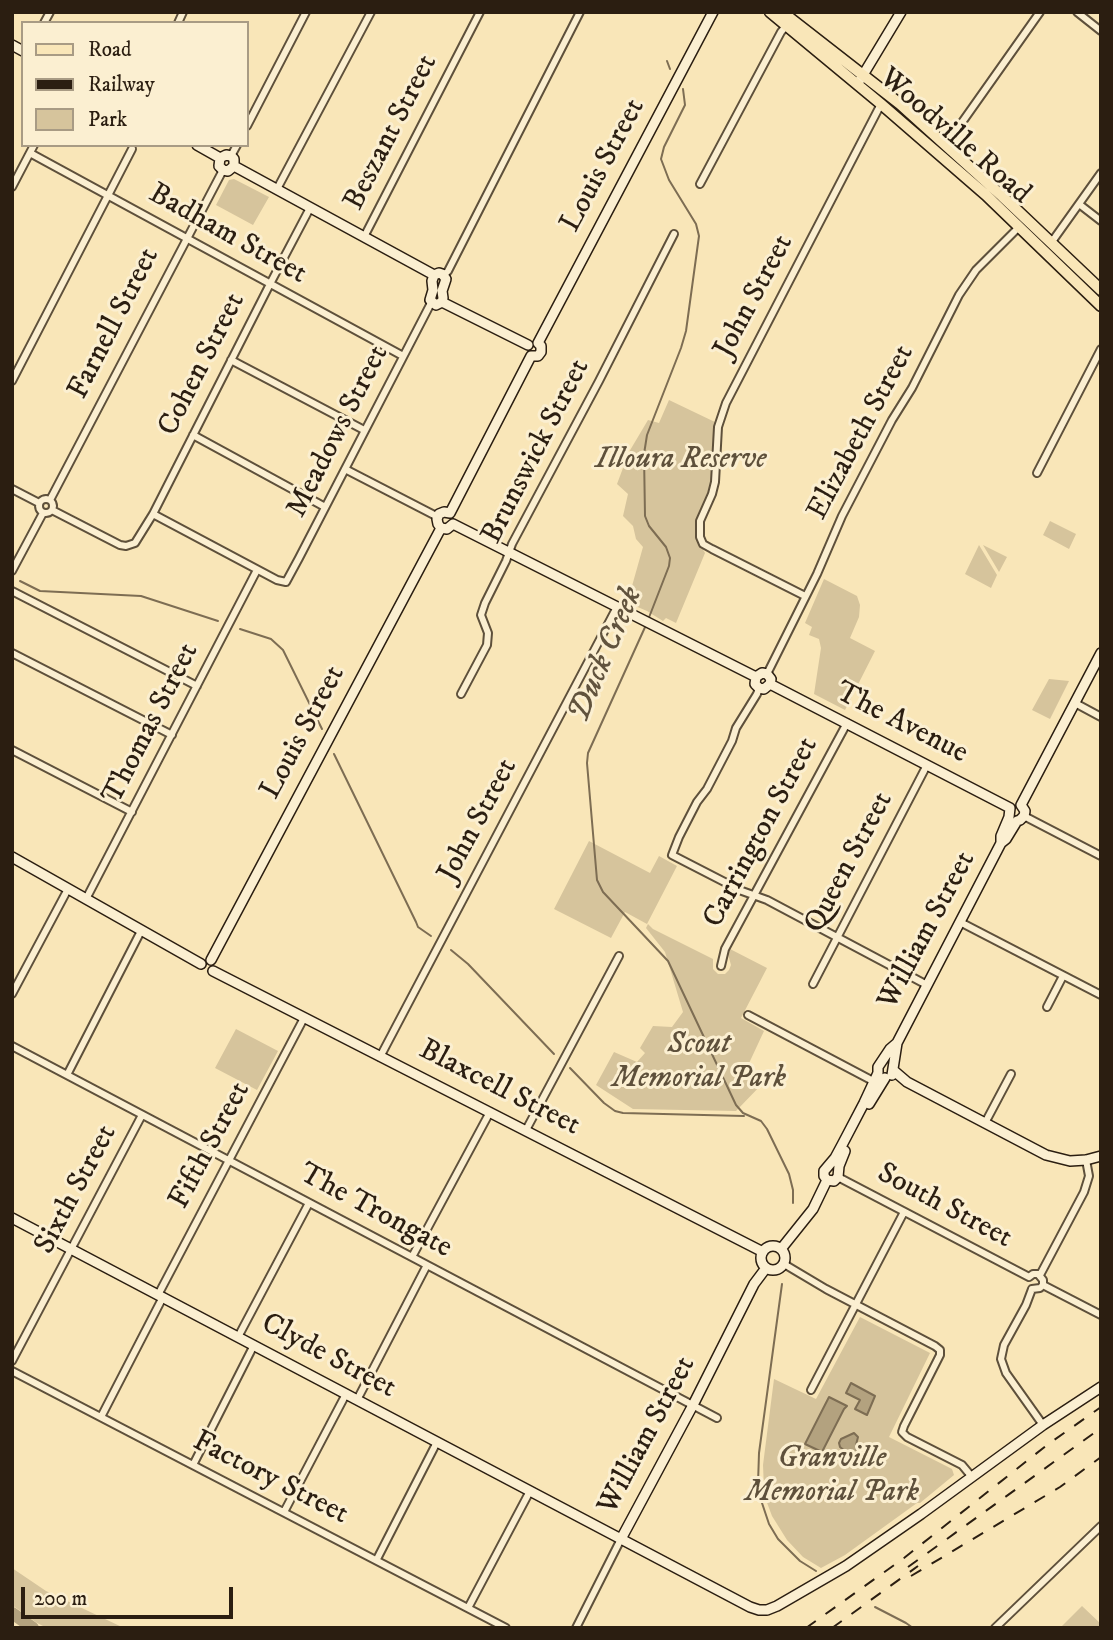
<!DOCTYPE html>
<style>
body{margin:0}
#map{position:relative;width:1113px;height:1640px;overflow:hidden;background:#f9e6b8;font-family:"IM FELL DW Pica",serif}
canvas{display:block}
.frame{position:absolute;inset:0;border:14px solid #2b1e11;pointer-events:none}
.legend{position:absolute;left:21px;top:21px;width:228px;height:126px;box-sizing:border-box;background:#fbefd1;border:2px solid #a89b84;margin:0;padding:9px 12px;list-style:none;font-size:21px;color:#2b1e11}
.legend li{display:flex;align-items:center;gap:14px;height:35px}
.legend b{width:35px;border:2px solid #a89b84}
.scale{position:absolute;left:21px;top:1587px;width:212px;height:32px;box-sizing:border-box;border:4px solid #2b1e11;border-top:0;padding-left:9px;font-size:21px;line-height:24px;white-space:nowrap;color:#2b1e11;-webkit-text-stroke:5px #fbefd1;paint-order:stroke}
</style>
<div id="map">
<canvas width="1113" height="1640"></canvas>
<div class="frame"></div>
<ul class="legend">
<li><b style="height:9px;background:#f9e6b8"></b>Road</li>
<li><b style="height:9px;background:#2b1e11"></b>Railway</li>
<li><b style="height:19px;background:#d6c49c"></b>Park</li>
</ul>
<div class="scale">200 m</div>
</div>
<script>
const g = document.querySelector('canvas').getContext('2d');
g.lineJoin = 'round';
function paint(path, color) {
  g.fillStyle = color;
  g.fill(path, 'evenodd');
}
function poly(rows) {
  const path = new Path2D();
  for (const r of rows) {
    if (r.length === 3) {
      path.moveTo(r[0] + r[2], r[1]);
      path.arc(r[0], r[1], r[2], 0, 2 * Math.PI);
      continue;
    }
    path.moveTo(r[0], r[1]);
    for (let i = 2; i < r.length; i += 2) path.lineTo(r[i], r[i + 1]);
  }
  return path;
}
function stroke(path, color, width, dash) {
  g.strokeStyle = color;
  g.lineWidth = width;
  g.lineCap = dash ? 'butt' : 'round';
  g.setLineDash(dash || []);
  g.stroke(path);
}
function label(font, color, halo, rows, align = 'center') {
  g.font = font + ' "IM FELL DW Pica",serif';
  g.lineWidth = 6;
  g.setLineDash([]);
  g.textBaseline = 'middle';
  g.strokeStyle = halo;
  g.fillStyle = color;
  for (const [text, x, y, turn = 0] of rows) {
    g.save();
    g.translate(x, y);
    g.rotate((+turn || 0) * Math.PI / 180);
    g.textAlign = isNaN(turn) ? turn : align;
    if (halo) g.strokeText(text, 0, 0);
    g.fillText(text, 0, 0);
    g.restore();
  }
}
paint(poly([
 [234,179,269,197,253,225,216,205,229,180],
 [669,400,717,423,712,484,696,528,698,540,705,553,676,623,666,618,663,621,647,611,633,605,623,598,632,586,643,547,636,539,633,526,623,516,628,494,617,484,629,452,648,420,659,423],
 [1050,521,1076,534,1069,549,1043,535],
 [979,545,997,575,991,588,965,574],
 [983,545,1007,557,999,572],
 [824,579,857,596,860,605,859,617,850,638,875,651,845,710,814,694,821,648,819,639,809,635,812,627,805,623],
 [1049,679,1069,681,1050,719,1032,710],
 [589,841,650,873,659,856,677,866,647,924,625,912,611,938,554,909],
 [648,924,653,929,713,959,713,969,718,974,725,974,729,970,731,965,728,954,730,949,767,968,741,1018,764,1031,744,1074,764,1082,736,1111,633,1109,596,1085,614,1052,637,1062,645,1053,640,1048,653,1026,672,1027,683,1012,665,952,646,928],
 [236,1029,278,1051,257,1090,215,1068],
 [860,1317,930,1353,889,1437,952,1469,954,1475,920,1503,917,1503,845,1555,821,1568,803,1557,787,1540,772,1516,766,1500,764,1489,763,1465,774,1379,816,1399],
 [12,1568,46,1591,124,1628,47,1628,37,1623,12,1605],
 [1082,1606,1101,1624,1101,1628,1060,1628]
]), '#d6c49c');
const water = poly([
 [851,1383,875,1396,867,1415,855,1409,860,1400,846,1393,851,1383],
 [829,1397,847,1406,844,1409,822,1452,805,1444,829,1397],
 [854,1433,858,1437,856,1445,857,1451,856,1455,851,1456,840,1447,839,1443,841,1439,854,1433]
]);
paint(water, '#b3a27f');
stroke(water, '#7d6d53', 2);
stroke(poly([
 [667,61,670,69],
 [20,581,40,591,141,596,218,621],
 [648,620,669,566,670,558,666,547,649,526,645,516,644,454,647,435,681,348,686,331,699,236,696,224,669,180,661,159,664,147,685,105,683,89],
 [646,625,588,753,587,763,597,880,603,892,668,961,736,1105,743,1113,761,1121,767,1129,789,1174,793,1190,793,1203],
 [240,629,271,639,283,650,322,729],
 [334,754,416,922,418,927,431,936],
 [451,950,468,964,554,1054],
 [570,1068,604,1103,615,1111,623,1113,744,1116],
 [782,1284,759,1453,758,1484,760,1497,769,1524,778,1539,800,1561,816,1571],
 [875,1607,906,1623,913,1628]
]), '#7d6d53', 2);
stroke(poly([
 [12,1613,33,1628]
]), '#b3a27f', 12);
const street = poly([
 [1077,12,1101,31],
 [44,23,50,12],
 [178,23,183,12],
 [247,126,306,12],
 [946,145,1040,12],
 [30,153,403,356],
 [231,156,237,145],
 [700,184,781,32,787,25],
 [12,187,34,145],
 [277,189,371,12],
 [1079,204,1101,221],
 [364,237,480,12],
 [1051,243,1101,173],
 [444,275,448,271,580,12],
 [231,360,364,430],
 [12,381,132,149],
 [193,435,325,507],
 [345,469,438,517],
 [1037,473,1101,349],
 [12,489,39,503],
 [46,506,7],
 [50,500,223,170],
 [52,510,120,545,126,546,135,543,153,514,270,284,310,208],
 [153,514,277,580,286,582,299,558,431,303],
 [12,571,43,513],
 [12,591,197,686],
 [805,596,712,549,703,544,700,537,700,521,712,494,715,482,718,427,726,403,881,104],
 [12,653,172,735],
 [767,674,817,574,842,516,892,420,912,388,959,295,976,270,1019,227],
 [759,688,757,694,736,728,732,741,707,789,697,802,679,837,672,855,742,891,767,900,927,985],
 [461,694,487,645,488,633,481,615,485,603,506,561,512,544,599,381,674,234],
 [1075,703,1101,717],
 [12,750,132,812],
 [1024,816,1101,856],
 [86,899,257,570],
 [960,922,1101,995],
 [721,966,725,949,847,723],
 [813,984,927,765],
 [12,994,68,889],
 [1047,1007,1063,976],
 [748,1015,873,1081],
 [12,1046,717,1418],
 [380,1057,617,607],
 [67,1075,141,931],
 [985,1123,1011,1074],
 [526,1130,619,956],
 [838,1177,1029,1277],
 [412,1257,490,1112],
 [784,1264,826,1289,935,1346,940,1350,940,1355,904,1426,902,1432,907,1437,962,1465,972,1477],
 [1040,1275,1084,1192,1089,1176,1086,1160],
 [1029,1277,1033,1274,1038,1274,1043,1280,1043,1285,1040,1288,1032,1289],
 [1043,1285,1101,1315],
 [1032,1289,1026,1305,1004,1345,1001,1359,1006,1373,1043,1425],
 [158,1295,304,1018],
 [238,1337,309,1203],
 [12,1361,142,1115],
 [12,1371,506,1628],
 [811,1390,904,1212],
 [357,1400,427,1265],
 [101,1417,163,1297],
 [193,1465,254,1345],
 [284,1512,346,1394],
 [377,1559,437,1442],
 [468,1608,530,1491],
 [576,1628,621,1539],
 [995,1628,1101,1526]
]);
const secondary = poly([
 [12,45,23,51],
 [860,80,901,12],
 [197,145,220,158],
 [220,158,219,166,223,170,228,171,234,166],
 [220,158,226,155,231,156,234,159,234,166],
 [234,166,434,275,439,273,442,274,446,279,442,291,443,298,442,302],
 [434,275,432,281,433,290,430,300,436,305,442,302],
 [442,302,528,345],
 [538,343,713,12],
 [531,356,538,356,541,352,541,346,538,343],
 [450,513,531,356],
 [450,513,444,512,439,514,437,519,438,524,441,528,447,529,453,524],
 [453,524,756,677],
 [756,677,755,684,759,688,764,689,770,684],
 [756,677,762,673,767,674,771,679,770,684],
 [770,684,1010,808],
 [1021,805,1101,653],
 [1001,843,1001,836,1009,817,1010,808],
 [12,857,201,964],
 [211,960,441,528],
 [213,971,763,1252],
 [893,1070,907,1082,1046,1155,1070,1161,1086,1160,1101,1156],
 [892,1075,897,1043],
 [869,1104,885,1078],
 [827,1180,824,1176,824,1171,835,1158,842,1145,864,1103,878,1073,878,1067,890,1049,897,1043,1001,843,1006,839,1017,821,1020,820,1024,816,1025,811,1021,805],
 [827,1180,834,1181,838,1177,839,1166,845,1151],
 [12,1218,750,1607,759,1610,767,1610,777,1606,846,1566,921,1514,1043,1425,1101,1387],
 [773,1258,12],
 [781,1249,813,1209,827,1180],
 [621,1539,693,1405,754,1284,766,1268]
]);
const primary = poly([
 [770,12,881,104,986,195,1101,306],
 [782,12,900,104,1002,196,1101,290]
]);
stroke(street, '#5e503b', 10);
stroke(secondary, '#2b1e11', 12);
stroke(primary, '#2b1e11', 13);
stroke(street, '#fbefd1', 6);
stroke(secondary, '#fbefd1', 9);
stroke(primary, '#f9e6b8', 10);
stroke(poly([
 [908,1567,1101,1428],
 [911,1576,1060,1487,1101,1457],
 [806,1628,904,1558,1047,1445,1101,1407],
 [832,1628,918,1566]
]), '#2b1e11', 2, [12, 12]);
label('30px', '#2b1e11', '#fbefd1', [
 ["Beszant Street",392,133,-63],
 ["Woodville Road",954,137,41],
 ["Louis Street",604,166,-62],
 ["Badham Street",227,235,29],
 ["John Street",755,297,-62],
 ["Farnell Street",115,324,-63],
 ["Cohen Street",203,365,-63],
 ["Meadows Street",339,432,-63],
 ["Elizabeth Street",862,433,-62],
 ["Brunswick Street",537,452,-63],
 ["Thomas Street",152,724,-63],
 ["The Avenue",901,724,27],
 ["Louis Street",304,733,-62],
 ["John Street",479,821,-62],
 ["Carrington Street",762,833,-62],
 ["Queen Street",850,863,-62],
 ["William Street",928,931,-62],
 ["Blaxcell Street",499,1089,27],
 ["Fifth Street",211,1146,-62],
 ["Sixth Street",77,1190,-62],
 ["South Street",944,1207,28],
 ["The Trongate",375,1212,28],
 ["Clyde Street",328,1357,28],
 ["William Street",648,1436,-62],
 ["Factory Street",270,1479,27]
]);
label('italic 30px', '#5e503b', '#fbefd1', [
 ["Illoura Reserve",681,461],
 ["Scout",699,1046],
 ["Memorial Park",699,1080],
 ["Granville",832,1460],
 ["Memorial Park",832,1494]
]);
label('italic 32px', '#61533d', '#fbefd1', [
 ["Duck Creek",607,655,-67]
]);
</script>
